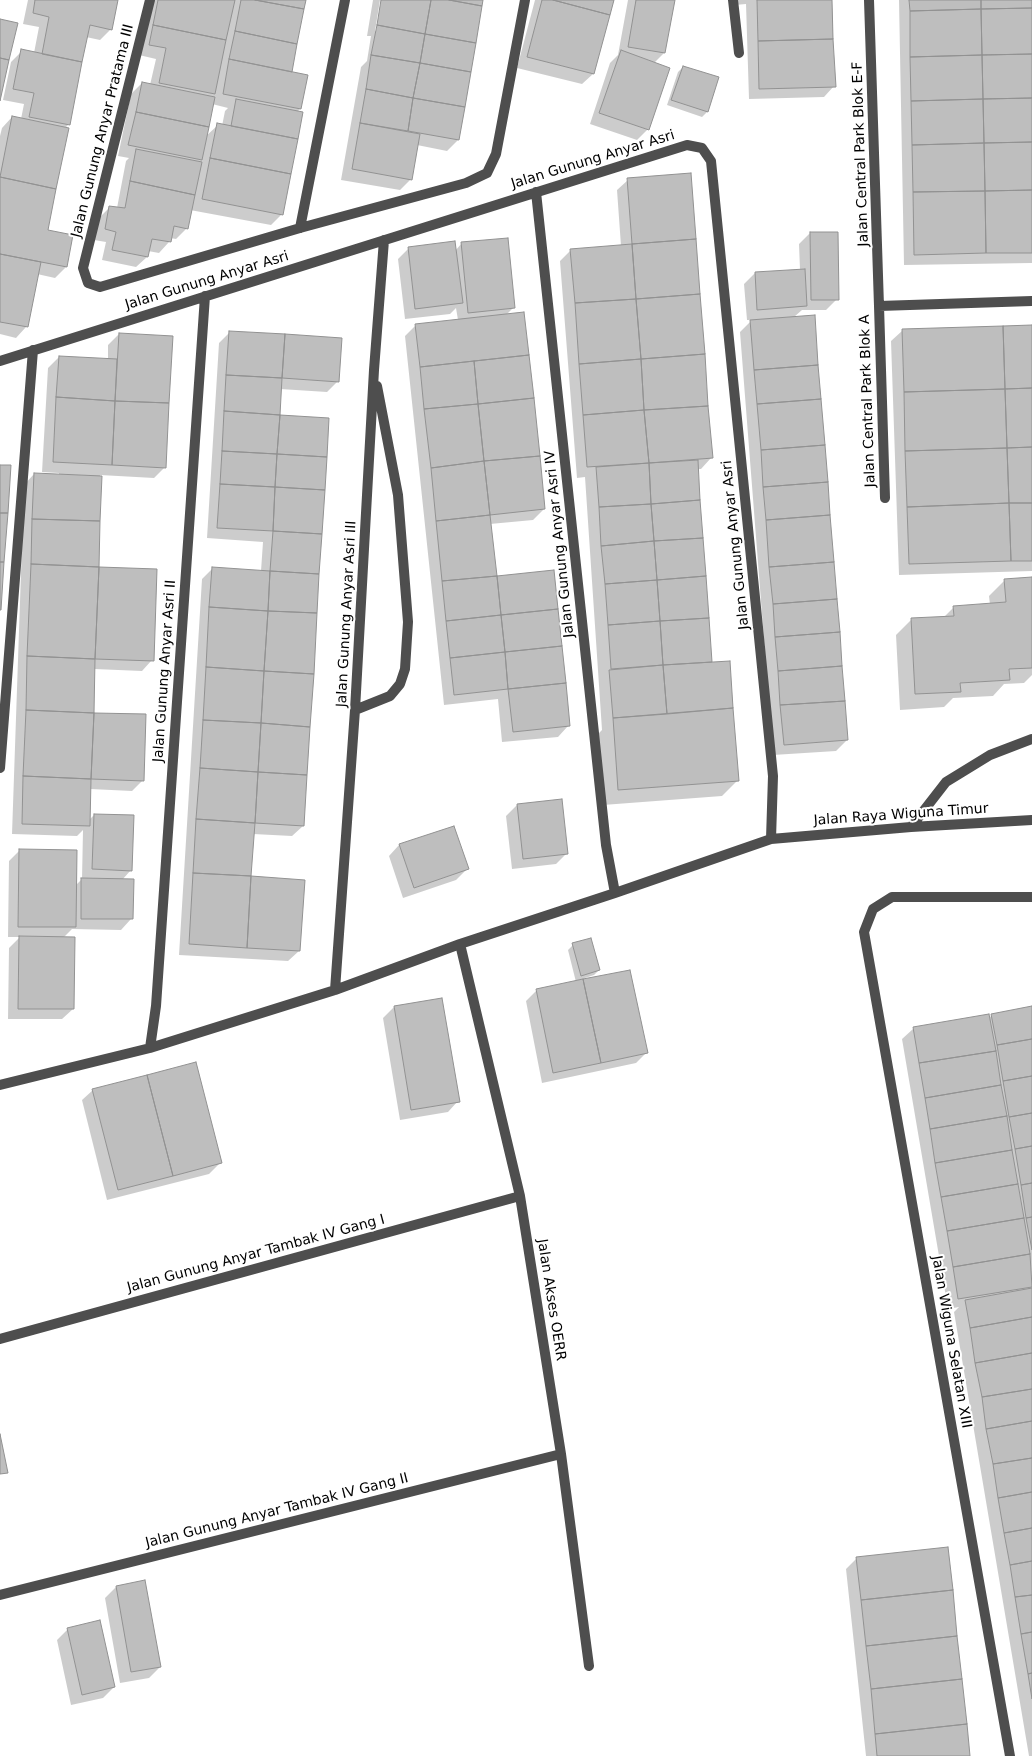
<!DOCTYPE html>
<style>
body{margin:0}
canvas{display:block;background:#fff}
</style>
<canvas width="1032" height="1756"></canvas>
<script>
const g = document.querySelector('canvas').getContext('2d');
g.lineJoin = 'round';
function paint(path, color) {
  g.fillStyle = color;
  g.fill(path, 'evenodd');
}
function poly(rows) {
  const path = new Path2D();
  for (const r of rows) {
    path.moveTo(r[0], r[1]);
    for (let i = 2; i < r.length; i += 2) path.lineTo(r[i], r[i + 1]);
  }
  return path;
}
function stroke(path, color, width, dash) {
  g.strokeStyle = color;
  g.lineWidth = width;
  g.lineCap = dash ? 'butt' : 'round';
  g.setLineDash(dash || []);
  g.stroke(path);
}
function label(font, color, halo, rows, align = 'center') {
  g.font = font + ' "DejaVu Sans",sans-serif';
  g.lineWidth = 4;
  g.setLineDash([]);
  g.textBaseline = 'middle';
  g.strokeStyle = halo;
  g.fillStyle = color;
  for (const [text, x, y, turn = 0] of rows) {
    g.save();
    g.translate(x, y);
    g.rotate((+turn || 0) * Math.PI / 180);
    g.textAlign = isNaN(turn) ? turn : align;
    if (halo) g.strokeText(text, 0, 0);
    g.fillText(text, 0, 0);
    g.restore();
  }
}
paint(poly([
 [28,0,117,0,111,29,100,40,86,37,68,125,65,128,46,231,66,267,55,278,37,274,26,327,16,338,0,334,0,136,2,128,12,117,21,119,24,104,3,100,11,62,22,51,34,53,39,27,23,24],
 [150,0,305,0,291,73,300,109,297,112,282,214,271,225,190,210,187,228,176,239,170,238,169,242,159,253,148,251,147,257,136,267,102,260,106,242,94,240,99,218,110,207,117,208,126,161,129,158,118,156,131,94,142,83,150,85,156,59,139,55],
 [212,104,228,108,225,111,222,126,218,125,205,137],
 [373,0,380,0,375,31,377,32,382,0,482,0,458,140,447,151,417,145,411,179,400,190,341,180,361,67,367,61,371,36,367,36],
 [535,0,613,0,593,74,582,84,517,68],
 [628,0,674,0,664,53,654,63,648,129,637,140,590,124,610,63,618,55],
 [735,0,832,0,834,86,824,97,749,99,746,4,735,5],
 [899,0,1032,0,1032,263,904,265],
 [683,67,707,112,702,117,667,105,678,72],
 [628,180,711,458,701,469,697,469,711,663,738,780,722,796,603,805,597,735,602,730,585,477,577,478,560,261,571,250,621,246,617,190],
 [810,233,837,299,826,310,802,310,794,317,847,740,836,751,773,755,740,332,752,320,747,320,744,284,755,273,800,270,799,244],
 [462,243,514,307,506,315,544,509,533,520,490,524,496,577,568,726,558,737,502,742,498,699,444,705,405,336,416,325,458,320,456,308,450,314,405,319,398,259,409,248,455,251],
 [1032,326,1032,571,899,575,891,341,902,331],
 [230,332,338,381,327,392,280,389,278,416,303,826,292,836,253,834,250,878,299,951,288,961,179,955,202,579,213,568,261,571,263,542,207,538,219,343],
 [119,334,165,467,154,478,100,475,97,568,152,660,142,671,94,669,92,714,143,780,132,791,90,789,88,821,94,815,131,870,122,880,131,919,121,930,72,929,63,938,73,1009,62,1019,8,1019,9,948,20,937,8,937,9,861,20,850,75,886,82,879,83,830,77,836,12,834,24,485,34,474,59,475,59,473,42,472,48,368,59,357,108,360,108,345],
 [1032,579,1032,675,1024,683,1004,684,993,696,953,698,944,707,900,710,896,635,912,619,943,618,954,607,990,605,989,596,1005,580],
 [560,800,567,853,556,864,512,869,506,816,517,805],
 [399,845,467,869,456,880,403,898,389,856],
 [573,945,599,970,594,975,579,980,580,982,647,1052,636,1063,542,1083,526,1001,536,991,576,982,568,950],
 [394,1007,458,1101,448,1112,400,1120,383,1018],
 [1032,1008,1032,1756,1029,1756,954,1312,959,1307,948,1309,902,1039,913,1029,989,1018,992,1015],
 [93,1090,220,1163,209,1174,107,1200,82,1100],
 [857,1558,969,1756,866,1756,846,1569],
 [144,1582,160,1667,149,1678,120,1683,105,1598,116,1587],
 [68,1629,114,1687,103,1698,71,1705,57,1640]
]), '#0003');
const building = poly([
 [35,0,118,0,112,30,90,25,82,62,42,54,49,17,33,13,35,0],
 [158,0,235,0,226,40,153,25,158,0],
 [241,0,255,0,304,9,297,44,235,31,241,0],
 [255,0,306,0,304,9,255,0],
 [381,0,431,0,425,34,377,25,381,0],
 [431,0,449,0,482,6,476,43,425,34,431,0],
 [449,0,483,0,482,6,449,0],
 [542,0,553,0,610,15,594,74,527,57,542,0],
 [553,0,614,0,610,15,553,0],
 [636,0,675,0,665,53,628,47,636,0],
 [757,0,832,0,833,39,758,41,757,0],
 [909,0,981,0,981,9,910,11,909,0],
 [981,0,1032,0,1032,8,981,9,981,0],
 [1032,8,1032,54,982,55,981,9,1032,8],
 [981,9,982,55,910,57,910,11,981,9],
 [0,19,18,23,9,60,0,58,0,19],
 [153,25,226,40,215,94,159,83,166,48,149,45,153,25],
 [377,25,425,34,420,63,371,55,377,25],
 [235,31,297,44,292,72,229,59,235,31],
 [425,34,476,43,471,72,420,63,425,34],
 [833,39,836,87,759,89,758,41,833,39],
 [21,49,82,62,70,125,29,117,34,93,13,89,21,49],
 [621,50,670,68,649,130,599,113,621,50],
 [1032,54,1032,98,983,99,982,55,1032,54],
 [371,55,420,63,413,98,366,89,371,55],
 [982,55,983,99,911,101,910,57,982,55],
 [0,58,9,60,0,101,0,58],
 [229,59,308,75,301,109,223,94,229,59],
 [420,63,471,72,465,107,413,98,420,63],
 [683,66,719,77,708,112,671,100,683,66],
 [142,82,215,97,209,127,136,112,142,82],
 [366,89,413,98,408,131,360,123,366,89],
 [413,98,465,107,459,140,408,131,413,98],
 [1032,98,1032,142,984,143,983,99,1032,98],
 [236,99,303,112,298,139,231,126,236,99],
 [983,99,984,143,912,145,911,101,983,99],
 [136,112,209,127,202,160,128,145,136,112],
 [12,116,69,128,56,189,0,177,12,116],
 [217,123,298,139,291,174,210,158,217,123],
 [360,123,420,134,412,180,352,169,360,123],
 [1032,142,1032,190,985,191,984,143,1032,142],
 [984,143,985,191,913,192,912,145,984,143],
 [136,149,202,162,195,195,130,181,136,149],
 [210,158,291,174,283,215,202,199,210,158],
 [691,173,696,239,632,244,627,178,691,173],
 [0,177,56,189,48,230,73,235,67,267,0,254,0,177],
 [130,181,195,195,188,229,174,226,171,242,152,239,148,257,112,250,116,232,105,229,109,206,125,208,130,181],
 [1032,190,1032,253,986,253,985,191,1032,190],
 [985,191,986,253,914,255,913,192,985,191],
 [810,232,838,232,839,300,811,300,810,232],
 [508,238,515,308,468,313,461,242,508,238],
 [696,239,700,294,636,299,632,244,696,239],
 [455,241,463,303,415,309,408,247,455,241],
 [632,244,636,299,575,303,570,249,632,244],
 [0,254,41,262,28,327,0,322,0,254],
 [805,269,807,306,757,310,755,272,805,269],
 [700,294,705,354,641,359,636,299,700,294],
 [636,299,641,359,579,364,575,303,636,299],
 [524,312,529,355,420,367,415,324,524,312],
 [815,315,818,365,754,370,750,320,815,315],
 [1032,325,1032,388,1005,389,1003,326,1032,325],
 [1003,326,1005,389,904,392,902,329,1003,326],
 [229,331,285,334,282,378,226,375,229,331],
 [119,333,173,336,169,403,115,401,119,333],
 [285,334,342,338,339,382,282,378,285,334],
 [705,354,708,406,644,410,641,359,705,354],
 [529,355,534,398,478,404,474,361,529,355],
 [59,356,117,359,115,401,56,397,59,356],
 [641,359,644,410,583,415,579,364,641,359],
 [474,361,478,404,424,409,420,367,474,361],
 [818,365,821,399,757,404,754,370,818,365],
 [226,375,282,378,280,415,224,411,226,375],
 [1032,388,1032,447,1007,448,1005,389,1032,388],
 [1005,389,1007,448,905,451,904,392,1005,389],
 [56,397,115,401,112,465,53,462,56,397],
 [534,398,540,456,484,461,478,404,534,398],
 [821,399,825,445,761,450,757,404,821,399],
 [115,401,169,403,166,468,112,465,115,401],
 [478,404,484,461,431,468,424,409,478,404],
 [708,406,713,458,649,463,644,410,708,406],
 [644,410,649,463,587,467,583,415,644,410],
 [224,411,280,415,277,454,222,451,224,411],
 [280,415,329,418,327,457,277,454,280,415],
 [825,445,828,482,763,487,761,450,825,445],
 [1032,447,1032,503,1009,503,1007,448,1032,447],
 [1007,448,1009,503,907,507,905,451,1007,448],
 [222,451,277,454,275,487,220,484,222,451],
 [277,454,327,457,325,490,275,487,277,454],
 [540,456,545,509,490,515,484,461,540,456],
 [698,460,700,500,651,504,649,463,698,460],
 [484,461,490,515,436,521,431,468,484,461],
 [649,463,651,504,599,507,596,467,649,463],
 [0,465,11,465,8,513,0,513,0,465],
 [34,473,102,476,100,521,32,519,34,473],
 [828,482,830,515,766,520,763,487,828,482],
 [220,484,275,487,273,531,217,528,220,484],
 [275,487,325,490,322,534,273,531,275,487],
 [700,500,703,538,654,541,651,504,700,500],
 [1009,503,1032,503,1032,561,1011,561,1009,503],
 [1009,503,1011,561,909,564,907,507,1009,503],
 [651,504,654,541,601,546,599,507,651,504],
 [0,513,8,513,4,562,0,562,0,513],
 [490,515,497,576,442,581,436,521,490,515],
 [830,515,834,562,769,567,766,520,830,515],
 [32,519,100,521,99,567,31,564,32,519],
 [273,531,322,534,319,574,270,571,273,531],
 [703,538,706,576,657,580,654,541,703,538],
 [654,541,657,580,605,584,601,546,654,541],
 [0,562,4,562,1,610,0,610,0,562],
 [834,562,837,599,773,604,769,567,834,562],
 [31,564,99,567,95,659,27,656,31,564],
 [99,567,157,569,154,661,95,659,99,567],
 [212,567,270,571,268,611,209,607,212,567],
 [554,570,558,609,501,615,497,576,554,570],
 [270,571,319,574,317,613,268,611,270,571],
 [497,576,501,615,446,621,442,581,497,576],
 [706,576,709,618,660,621,657,580,706,576],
 [1032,577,1032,668,1009,669,1010,680,960,683,961,692,915,694,911,618,954,616,953,606,1006,602,1004,579,1032,577],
 [657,580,660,621,608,625,605,584,657,580],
 [837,599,840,632,775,637,773,604,837,599],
 [209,607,268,611,264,671,206,667,209,607],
 [558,609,562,646,505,652,501,615,558,609],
 [268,611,317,613,314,674,264,671,268,611],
 [501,615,505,652,450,658,446,621,501,615],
 [709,618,712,662,663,665,660,621,709,618],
 [660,621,663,665,611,669,608,625,660,621],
 [840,632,842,666,778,671,775,637,840,632],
 [562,646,566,683,508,689,505,652,562,646],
 [505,652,508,689,454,695,450,658,505,652],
 [27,656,95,659,94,713,26,710,27,656],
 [730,661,733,708,667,714,663,665,730,661],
 [663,665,667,714,613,718,609,670,663,665],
 [842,666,845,701,780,705,778,671,842,666],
 [206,667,264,671,261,723,203,720,206,667],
 [264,671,314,674,310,727,261,723,264,671],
 [566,683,570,726,513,732,508,689,566,683],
 [845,701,848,740,784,745,780,705,845,701],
 [733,708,739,781,618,790,613,718,733,708],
 [26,710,94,713,91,779,23,776,26,710],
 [94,713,146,714,144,781,91,779,94,713],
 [203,720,261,723,258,772,200,768,203,720],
 [261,723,310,727,307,775,258,772,261,723],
 [200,768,258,772,255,823,196,819,200,768],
 [258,772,307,775,304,826,255,823,258,772],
 [23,776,91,779,90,826,22,824,23,776],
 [562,799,568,854,523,859,517,804,562,799],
 [94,814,134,815,132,871,92,869,94,814],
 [196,819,255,823,251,876,193,873,196,819],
 [454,826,469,869,414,888,399,844,454,826],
 [19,849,77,850,76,927,18,927,19,849],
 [193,873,251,876,247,948,189,944,193,873],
 [251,876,305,880,300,951,247,948,251,876],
 [81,878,134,879,133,919,81,919,81,878],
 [19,936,75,937,74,1009,18,1009,19,936],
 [591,938,600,970,581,976,572,943,591,938],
 [630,970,648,1053,601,1063,583,979,630,970],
 [583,979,601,1063,553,1073,536,989,583,979],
 [442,998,460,1102,411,1110,394,1006,442,998],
 [1032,1006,1032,1039,997,1045,991,1014,1032,1006],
 [989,1014,996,1051,919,1063,913,1027,989,1014],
 [1032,1039,1032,1076,1003,1081,997,1045,1032,1039],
 [996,1051,1001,1085,925,1098,919,1063,996,1051],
 [196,1062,222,1163,173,1176,147,1075,196,1062],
 [147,1075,173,1176,118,1190,92,1089,147,1075],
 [1032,1076,1032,1113,1009,1117,1003,1081,1032,1076],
 [1001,1085,1007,1116,930,1129,925,1098,1001,1085],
 [1032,1113,1032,1146,1015,1149,1009,1117,1032,1113],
 [1007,1116,1012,1150,935,1163,930,1129,1007,1116],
 [1032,1146,1032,1183,1021,1185,1015,1149,1032,1146],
 [1012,1150,1018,1184,941,1197,935,1163,1012,1150],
 [1032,1183,1032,1217,1026,1218,1021,1185,1032,1183],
 [1018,1184,1024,1218,947,1231,941,1197,1018,1184],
 [1032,1217,1032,1250,1026,1218,1032,1217],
 [1024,1218,1030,1254,953,1267,947,1231,1024,1218],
 [1030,1254,1032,1287,958,1299,953,1267,1030,1254],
 [1032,1288,1032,1317,970,1328,965,1300,1032,1288],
 [1032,1317,1032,1353,975,1363,970,1328,1032,1317],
 [1032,1353,1032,1389,982,1397,975,1363,1032,1353],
 [1032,1389,1032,1421,986,1429,982,1397,1032,1389],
 [1032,1421,1032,1458,993,1464,986,1429,1032,1421],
 [0,1434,8,1473,0,1474,0,1434],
 [1032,1458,1032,1492,998,1498,993,1464,1032,1458],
 [1032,1492,1032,1528,1004,1533,998,1498,1032,1492],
 [1032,1528,1032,1561,1010,1565,1004,1533,1032,1528],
 [948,1547,953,1590,861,1600,856,1557,948,1547],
 [1032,1561,1032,1595,1015,1597,1010,1565,1032,1561],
 [145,1580,161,1667,131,1672,116,1586,145,1580],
 [953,1590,957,1636,866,1646,861,1600,953,1590],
 [1032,1595,1032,1632,1021,1634,1015,1597,1032,1595],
 [100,1620,115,1687,82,1695,67,1628,100,1620],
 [1032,1632,1032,1673,1028,1674,1021,1634,1032,1632],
 [957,1636,962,1679,871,1689,866,1646,957,1636],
 [1032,1673,1032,1699,1028,1674,1032,1673],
 [962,1679,967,1724,875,1734,871,1689,962,1679],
 [967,1724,970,1756,877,1756,875,1734,967,1724]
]);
paint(building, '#bebebe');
stroke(building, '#929292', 1);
stroke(poly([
 [150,0,83,268,88,283,100,287,300,228,466,183,487,173,496,154,525,0],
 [733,0,739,53],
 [869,0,879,306],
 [536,192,606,845,615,893],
 [300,228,345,0],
 [0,361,687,145,702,148,711,161,773,776,771,839],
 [885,498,879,306,1032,301],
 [355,710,390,696,400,684,405,669,408,622,398,495,377,386],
 [0,768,33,350],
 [911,827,946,782,990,755,1032,739],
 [460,944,520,1196,561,1454,589,1666],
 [335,990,355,710,374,370,384,240],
 [150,1048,156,1006,205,296],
 [0,1085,150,1048,335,990,460,944,615,893,771,839,911,827,1032,820],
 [0,1339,520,1196],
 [0,1595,561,1454],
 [1010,1756,864,932,873,909,892,897,1032,897]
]), '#4e4e4e', 10);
label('14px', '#000', '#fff', [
 ["Jalan Gunung Anyar Pratama III",103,131,-76],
 ["Jalan Central Park Blok E-F",861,154,-92],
 ["Jalan Gunung Anyar Asri",593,160,-17],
 ["Jalan Gunung Anyar Asri",207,281,-17],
 ["Jalan Central Park Blok A",868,401,-92],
 ["Jalan Gunung Anyar Asri IV",560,544,-96],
 ["Jalan Gunung Anyar Asri",736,545,-96],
 ["Jalan Gunung Anyar Asri III",347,614,-87],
 ["Jalan Gunung Anyar Asri II",165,671,-86],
 ["Jalan Raya Wiguna Timur",901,815,-4],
 ["Jalan Gunung Anyar Tambak IV Gang I",256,1254,-15],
 ["Jalan Akses OERR",551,1300,81],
 ["Jalan Wiguna Selatan XIII",951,1342,80],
 ["Jalan Gunung Anyar Tambak IV Gang II",277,1511,-14]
]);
</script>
